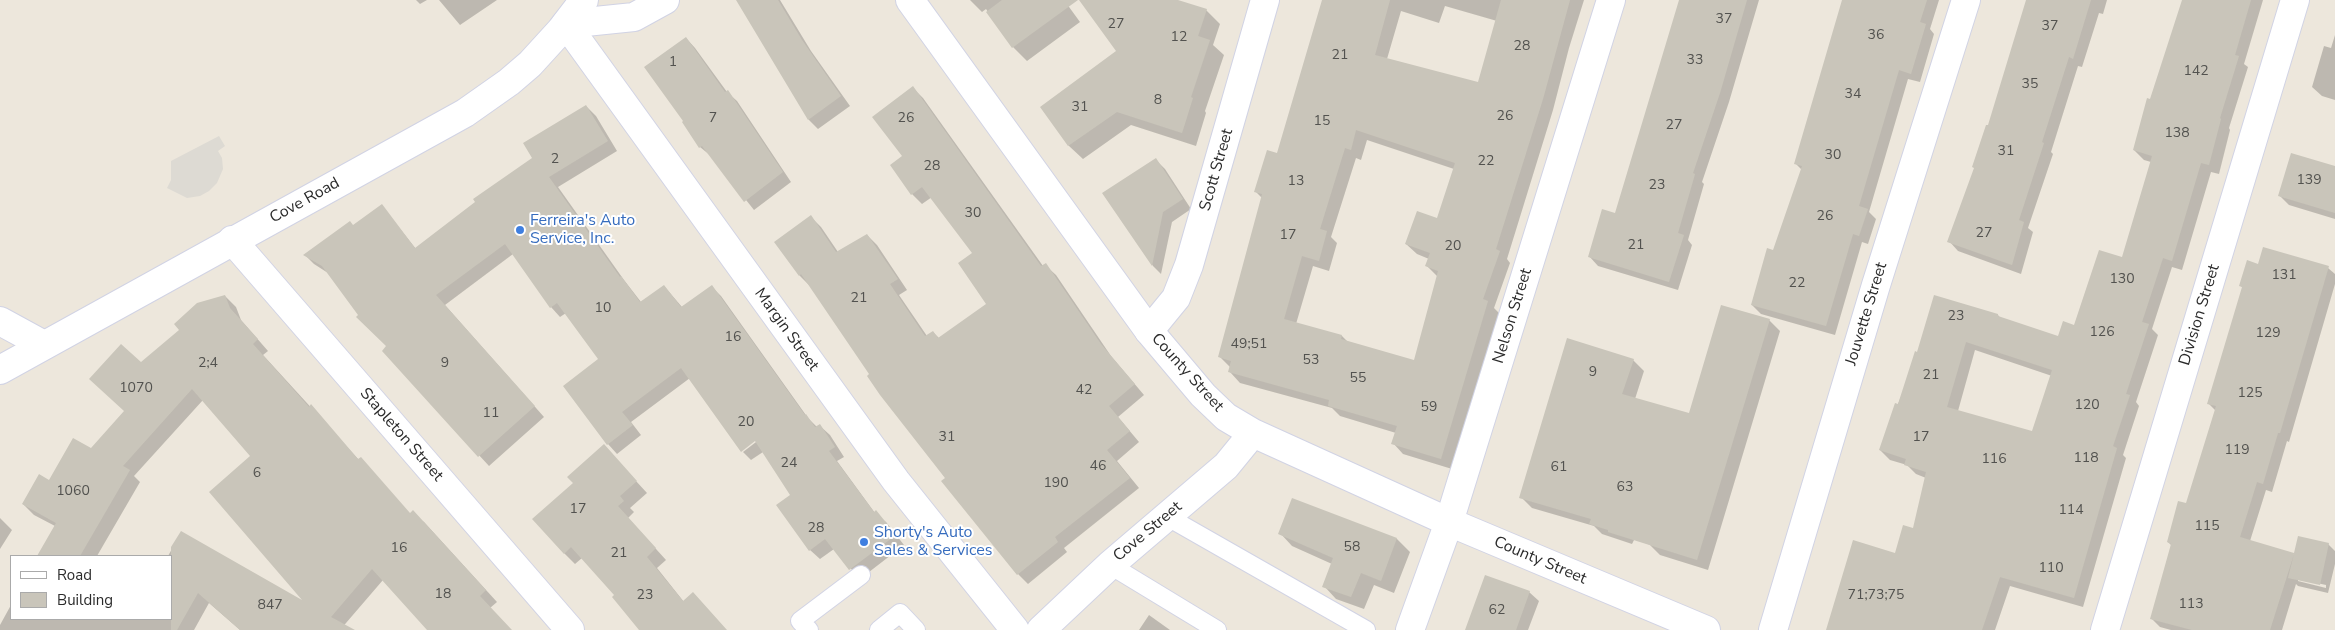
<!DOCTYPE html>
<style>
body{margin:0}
#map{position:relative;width:2335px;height:630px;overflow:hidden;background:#ede7dc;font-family:"Nunito Sans",sans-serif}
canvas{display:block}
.legend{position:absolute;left:10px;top:555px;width:162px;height:65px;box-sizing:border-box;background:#fff;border:1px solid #aaa;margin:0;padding:6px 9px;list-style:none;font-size:15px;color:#2b2b2b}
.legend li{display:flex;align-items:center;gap:10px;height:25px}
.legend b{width:25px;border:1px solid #aaa}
</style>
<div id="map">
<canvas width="2335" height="630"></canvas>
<ul class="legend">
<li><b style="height:6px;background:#fff"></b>Road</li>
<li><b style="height:14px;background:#c9c5ba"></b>Building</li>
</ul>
</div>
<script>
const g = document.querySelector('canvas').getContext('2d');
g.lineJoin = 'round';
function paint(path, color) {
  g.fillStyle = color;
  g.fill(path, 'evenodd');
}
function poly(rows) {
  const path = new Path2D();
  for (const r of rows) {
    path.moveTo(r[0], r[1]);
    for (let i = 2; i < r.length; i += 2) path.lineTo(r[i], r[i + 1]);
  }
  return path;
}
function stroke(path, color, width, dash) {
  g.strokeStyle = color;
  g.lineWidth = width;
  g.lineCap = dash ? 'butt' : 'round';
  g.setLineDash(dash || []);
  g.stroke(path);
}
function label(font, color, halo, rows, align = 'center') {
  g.font = font + ' "Nunito Sans",sans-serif';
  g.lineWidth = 4;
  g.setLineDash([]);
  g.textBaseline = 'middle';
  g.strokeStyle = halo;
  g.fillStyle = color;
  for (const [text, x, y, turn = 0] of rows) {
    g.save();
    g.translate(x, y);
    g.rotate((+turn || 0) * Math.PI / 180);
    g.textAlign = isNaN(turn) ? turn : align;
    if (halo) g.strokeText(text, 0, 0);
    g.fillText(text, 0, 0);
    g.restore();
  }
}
paint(poly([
 [219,136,225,146,218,151,222,158,223,169,217,183,209,191,200,196,187,198,167,188,171,180,171,161]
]), '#dddad3');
paint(poly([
 [416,0,427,0,420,4],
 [439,0,497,0,460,25],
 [752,0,780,0,811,51,850,106,818,129,809,120,741,7],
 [970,0,1064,0,1080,22,1027,61,1013,47,986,9,982,12],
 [1081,0,1174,0,1206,10,1220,24,1213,45,1224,55,1205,111,1206,113,1196,146,1131,125,1083,159,1069,146,1042,107,1118,52],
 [1325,0,1584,0,1569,48,1553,110,1507,259,1510,263,1494,308,1499,313,1452,469,1403,454,1393,443,1396,433,1340,416,1332,408,1240,383,1230,372,1231,368,1220,357,1263,199,1255,191,1277,155],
 [1445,6,1497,21,1479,84,1387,59,1401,11,1439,23],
 [1367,140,1454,169,1438,220,1406,244,1417,254,1429,259,1427,266,1438,277,1415,362,1348,342,1342,336,1296,324,1313,266,1329,271,1337,243,1331,237,1356,158,1361,160],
 [1680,0,1759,0,1729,102,1702,182,1704,184,1688,240,1692,245,1678,290,1598,266,1589,256,1616,215],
 [1843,0,1939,0,1930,29,1934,34,1920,82,1908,79,1869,212,1876,219,1868,244,1862,242,1835,335,1761,314,1752,305,1774,251,1802,170,1796,164],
 [2027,0,2107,0,2103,14,2099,13,2082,67,2078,66,2051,152,2053,154,2028,228,2033,232,2021,274,1958,251,1949,241,1989,127],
 [2183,0,2263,0,2244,64,2248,67,2229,128,2230,130,2219,174,2211,172,2182,270,2172,267,2152,329,2158,335,2136,402,2139,406,2123,455,2126,458,2083,607,2010,586,1995,630,1827,630,1895,554,1914,529,1926,478,1916,474,1907,465,1890,460,1880,450,1918,353,1998,315,2001,319,2058,337,2075,326,2123,259,2151,162,2144,160,2134,150],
 [1975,350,2052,376,2033,433,1958,411],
 [2335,35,2335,100,2322,96,2312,87,2324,46,2331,48],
 [686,38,695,48,727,92,737,101,791,182,754,210,711,156,700,147,683,122],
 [913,88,923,98,1043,266,1045,265,1056,275,1111,356,1144,395,1118,417,1139,442,1117,461,1139,488,1064,548,1067,552,1028,584,1018,574,946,479,810,286,800,276,776,242,811,217,821,227,838,252,867,235,877,245,907,290,899,295,927,336,933,332,939,338,988,305,974,254,932,197,922,204,912,194,904,156],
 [586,106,596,116,617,151,558,187,624,280,641,302,664,286,682,307,712,287,721,296,808,418,817,427,820,426,830,435,844,457,837,461,875,513,886,522,904,545,860,579,834,549,820,559,810,550,791,495,763,452,751,460,743,452,760,439,690,378,631,422,641,435,617,454,608,444,600,360,566,313,560,317,551,307,513,254,445,305,544,417,489,466,383,351,388,346,360,315,328,273,314,264,305,255,354,226,382,206,416,249,534,159],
 [1156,160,1165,169,1191,209,1172,222,1161,274,1153,266,1104,193],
 [2335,168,2335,219,2289,205,2280,196],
 [2259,265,2328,268,2335,274,2335,284,2289,442,2287,441,2272,492,2266,490,2250,541,2295,555,2328,544,2335,551,2335,564,2328,593,2298,586,2296,584,2282,630,2171,630,2160,627,2151,618,2172,546,2168,542,2187,505,2216,411,2209,404,2243,288,2241,286],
 [2298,579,2326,585,2326,588,2298,581],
 [225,296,236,307,241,320,268,351,263,355,359,460,410,514,424,522,497,602,490,608,511,630,429,630,383,580,340,630,240,630,209,603,194,630,0,630,0,625,11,605,11,619,171,619,171,556,168,556,181,533,307,604,252,456,203,400,134,476,140,482,97,556,39,556,55,526,34,515,23,504,91,450,125,411,141,364],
 [1769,320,1780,331,1708,570,1660,555,1650,545,1635,538,1632,544,1602,534,1594,526,1532,508,1521,497,1633,360,1644,371,1635,399,1689,415],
 [614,457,647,493,630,508,634,512,628,518,666,560,657,568,684,602,726,630,641,630,616,595,582,558,575,564,564,553],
 [1293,500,1397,539,1410,552,1394,593,1374,585,1364,609,1336,599,1324,586,1332,564,1292,546,1280,533],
 [0,518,12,530,0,549],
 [1529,592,1539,601,1528,630,1466,630],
 [1149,615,1170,630,1139,630]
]), '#0003');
paint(poly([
 [736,0,778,0,802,40,841,96,808,120],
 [1002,0,1078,0,1012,48,986,12],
 [1079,0,1178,0,1207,9,1198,36,1210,40,1191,97,1193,98,1182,133,1117,112,1068,146,1040,107,1116,51],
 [1322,0,1390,0,1375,55,1478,82,1501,0,1570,0,1543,99,1496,249,1500,251,1483,299,1488,301,1441,459,1391,444,1397,426,1328,406,1329,400,1228,372,1231,361,1218,357,1262,194,1254,192,1267,150,1277,153],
 [1356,130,1455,163,1437,218,1417,211,1405,244,1430,253,1425,266,1438,271,1414,360,1341,339,1342,335,1284,319,1302,256,1319,261,1327,231,1320,229,1345,148,1351,150],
 [1679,0,1747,0,1720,93,1693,173,1695,174,1678,233,1684,235,1669,282,1588,257,1602,209,1615,213],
 [1842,0,1927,0,1920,22,1926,24,1911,74,1899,70,1859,206,1868,209,1859,236,1853,234,1826,326,1751,305,1767,248,1773,250,1802,166,1794,164],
 [2026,0,2091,0,2073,59,2069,57,2042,142,2044,143,2019,220,2024,222,2012,265,1947,242,1974,168,1972,167,1986,125,1988,125],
 [2182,0,2251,0,2235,55,2239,56,2220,118,2221,119,2209,165,2201,163,2172,261,2163,258,2142,322,2149,324,2126,394,2130,395,2113,446,2117,448,2074,598,2000,577,1982,630,1826,630,1853,540,1895,553,1903,525,1913,528,1926,472,1904,465,1906,459,1879,450,1895,403,1898,404,1915,351,1917,352,1934,295,1998,314,1998,316,2058,336,2063,321,2074,325,2099,250,2122,257,2152,156,2133,150,2147,98,2150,99],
 [1966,342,2052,370,2032,431,1947,407],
 [686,37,725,92,728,90,783,172,744,202,702,146,699,148,682,122,683,121,644,67],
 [913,86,1041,266,1046,263,1101,344,1135,384,1109,406,1130,431,1107,450,1130,478,1055,537,1058,542,1017,575,941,481,945,478,880,395,867,376,869,374,801,274,799,276,774,242,811,215,836,252,867,234,898,279,890,284,925,336,933,331,938,338,986,304,958,263,972,253,922,187,911,195,890,165,902,156,872,117],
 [586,105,608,141,549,177,620,277,621,276,640,302,664,285,681,307,712,285,805,415,806,414,815,427,820,424,835,447,829,451,874,512,876,510,896,535,849,570,825,539,809,551,776,505,790,495,755,441,741,452,681,368,622,412,633,425,607,445,563,386,598,359,557,303,550,308,505,244,436,295,535,406,478,457,382,351,386,346,356,317,358,315,322,266,303,255,350,221,353,225,382,204,415,248,475,202,473,199,532,158,523,143],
 [2291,153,2335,166,2335,213,2278,196],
 [1156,158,1183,199,1163,212,1152,266,1102,193],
 [2263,247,2329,266,2280,433,2278,433,2263,484,2257,482,2240,537,2294,553,2298,536,2329,543,2320,585,2288,578,2294,554,2270,630,2192,630,2150,619,2171,544,2167,542,2178,501,2186,503,2216,406,2207,404,2242,287,2239,286,2247,260,2258,264],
 [225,295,230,308,258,339,253,344,309,407,311,404,358,459,361,457,410,513,413,510,486,590,480,596,512,630,427,630,372,569,331,617,355,630,240,630,198,593,177,630,171,630,171,547,181,531,302,600,209,492,250,456,192,389,123,466,130,470,80,556,37,556,56,523,22,504,39,474,49,480,73,438,91,448,124,411,89,379,121,344,141,362,179,330,174,324,197,303],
 [1721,305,1770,319,1697,560,1608,532,1608,530,1589,524,1591,519,1519,498,1567,338,1634,359,1622,394,1689,413],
 [604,444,637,481,620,496,624,501,618,506,656,548,647,557,683,601,693,592,727,630,639,630,612,597,614,595,571,547,564,554,532,519,573,483,567,477],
 [1292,498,1397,538,1381,581,1361,573,1351,597,1322,587,1333,558,1278,534],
 [1485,575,1530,591,1516,630,1465,630]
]), '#c9c5ba');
const lane = poly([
 [1166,516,1366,630],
 [1110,565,1217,630],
 [809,630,800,621,861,575],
 [879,630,900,613,916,630]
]);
const street = poly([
 [566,24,896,481,1015,630],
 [232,240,570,630],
 [0,321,44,345],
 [1149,331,1176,298,1189,265,1265,0],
 [1410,630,1449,522,1611,0],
 [1773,630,1876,285,1966,0],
 [2105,630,2295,0]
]);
const secondary = poly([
 [910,0,1149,331,1203,395,1226,417,1253,433,1449,522,1706,630],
 [566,24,634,17,665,0],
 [0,370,465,113,509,82,530,64,561,30,584,0],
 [1041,630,1110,565,1226,466,1253,433]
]);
stroke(lane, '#d1d3e4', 20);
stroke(street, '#d1d3e4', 30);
stroke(secondary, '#d1d3e4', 30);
stroke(lane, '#fff', 18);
stroke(street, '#fff', 28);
stroke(secondary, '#fff', 28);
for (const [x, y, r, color] of [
 [520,230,5,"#3f7fe0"],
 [864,542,5,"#3f7fe0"]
]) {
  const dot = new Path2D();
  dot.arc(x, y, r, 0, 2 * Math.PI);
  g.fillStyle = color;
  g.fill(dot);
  stroke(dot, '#fff', 2);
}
label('14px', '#52524f', null, [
 ["37",1724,20],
 ["27",1116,25],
 ["37",2050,27],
 ["36",1876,36],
 ["12",1179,38],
 ["28",1522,47],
 ["21",1340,56],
 ["33",1695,61],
 ["1",673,63],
 ["142",2196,72],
 ["35",2030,85],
 ["34",1853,95],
 ["8",1158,101],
 ["31",1080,108],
 ["26",1505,117],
 ["7",713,119],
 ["26",906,119],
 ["15",1322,122],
 ["27",1674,126],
 ["138",2177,134],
 ["31",2006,152],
 ["30",1833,156],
 ["2",555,160],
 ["22",1486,162],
 ["28",932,167],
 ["139",2309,181],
 ["13",1296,182],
 ["23",1657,186],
 ["30",973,214],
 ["26",1825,217],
 ["27",1984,234],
 ["17",1288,236],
 ["21",1636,246],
 ["20",1453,247],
 ["131",2284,276],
 ["130",2122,280],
 ["22",1797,284],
 ["21",859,299],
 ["10",603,309],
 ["23",1956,317],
 ["126",2102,333],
 ["129",2268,334],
 ["16",733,338],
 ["49;51",1249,345],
 ["53",1311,361],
 ["2;4",208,364],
 ["9",445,364],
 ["9",1593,373],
 ["21",1931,376],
 ["55",1358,379],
 ["1070",136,389],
 ["42",1084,391],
 ["125",2250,394],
 ["120",2087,406],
 ["59",1429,408],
 ["11",491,414],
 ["20",746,423],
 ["31",947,438],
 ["17",1921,438],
 ["119",2237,451],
 ["118",2086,459],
 ["116",1994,460],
 ["24",789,464],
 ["46",1098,467],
 ["61",1559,468],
 ["6",257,474],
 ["190",1056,484],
 ["63",1625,488],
 ["1060",73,492],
 ["17",578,510],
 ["114",2071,511],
 ["115",2207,527],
 ["28",816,529],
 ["58",1352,548],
 ["16",399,549],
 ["21",619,554],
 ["110",2051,569],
 ["18",443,595],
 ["23",645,596],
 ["71;73;75",1876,596],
 ["113",2191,605],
 ["847",270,606],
 ["62",1497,611]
]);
label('16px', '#2b2b2b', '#fff', [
 ["Scott Street",1217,170,-74],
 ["Cove Road",305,201,-29],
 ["Jouvette Street",1867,314,-73],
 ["Division Street",2200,315,-73],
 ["Nelson Street",1513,316,-73],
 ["Margin Street",786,330,54],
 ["County Street",1187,373,48],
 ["Stapleton Street",401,435,49],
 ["Cove Street",1148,532,-40],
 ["County Street",1540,561,23]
]);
label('16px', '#366cbe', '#fff', [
 ["Ferreira's Auto",530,221],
 ["Service, Inc.",530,239],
 ["Shorty's Auto",874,533],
 ["Sales & Services",874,551]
], 'left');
</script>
